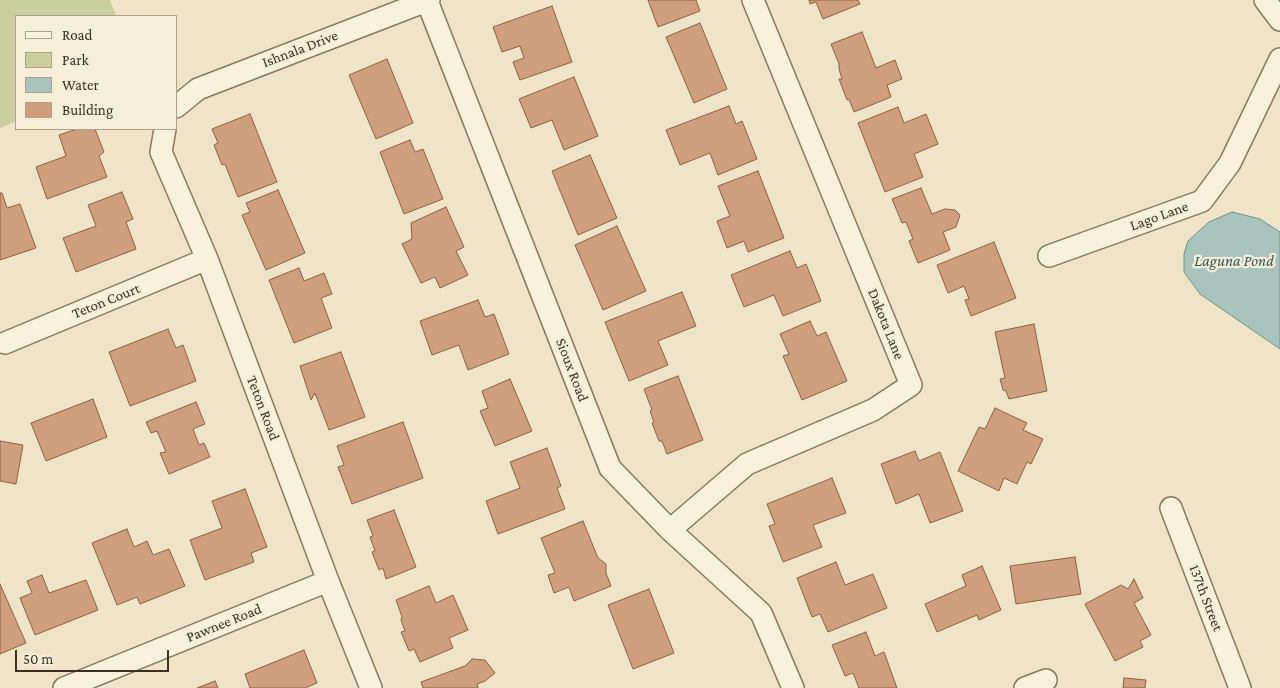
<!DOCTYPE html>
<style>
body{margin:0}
#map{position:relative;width:1280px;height:688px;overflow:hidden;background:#f0e4c8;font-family:"Crimson Pro",serif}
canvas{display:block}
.legend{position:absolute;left:15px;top:15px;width:162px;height:115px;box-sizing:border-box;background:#f7eed8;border:1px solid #ada18e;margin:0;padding:6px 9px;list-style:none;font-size:15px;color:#3d2e20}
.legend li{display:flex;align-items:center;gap:10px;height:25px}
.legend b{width:25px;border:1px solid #ada18e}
.scale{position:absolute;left:15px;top:650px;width:154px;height:22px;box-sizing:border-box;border:2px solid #3d2e20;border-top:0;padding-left:6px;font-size:15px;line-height:18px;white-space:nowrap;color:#3d2e20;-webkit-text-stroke:4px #f7eed8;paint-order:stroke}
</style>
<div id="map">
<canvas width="1280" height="688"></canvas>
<ul class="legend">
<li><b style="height:6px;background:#faf1dc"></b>Road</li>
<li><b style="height:14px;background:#c9cf9b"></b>Park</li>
<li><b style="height:14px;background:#a9c4bc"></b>Water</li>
<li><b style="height:14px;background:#cf9f7d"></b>Building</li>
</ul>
<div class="scale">50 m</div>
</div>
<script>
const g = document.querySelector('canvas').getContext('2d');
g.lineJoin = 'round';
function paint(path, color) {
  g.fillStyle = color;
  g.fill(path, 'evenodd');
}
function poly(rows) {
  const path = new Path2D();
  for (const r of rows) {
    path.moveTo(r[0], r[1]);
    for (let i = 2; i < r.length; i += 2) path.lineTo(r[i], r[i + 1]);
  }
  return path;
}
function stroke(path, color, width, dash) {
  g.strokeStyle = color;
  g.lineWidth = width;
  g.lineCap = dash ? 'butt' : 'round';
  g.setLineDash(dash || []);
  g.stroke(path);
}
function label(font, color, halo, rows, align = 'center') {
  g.font = font + ' "Crimson Pro",serif';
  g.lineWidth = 4.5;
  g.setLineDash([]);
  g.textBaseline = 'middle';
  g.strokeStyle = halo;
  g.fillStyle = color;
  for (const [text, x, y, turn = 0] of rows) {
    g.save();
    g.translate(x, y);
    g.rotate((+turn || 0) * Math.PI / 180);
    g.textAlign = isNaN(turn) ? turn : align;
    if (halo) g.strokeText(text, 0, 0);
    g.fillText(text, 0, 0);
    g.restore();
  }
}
paint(poly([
 [0,0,110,0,116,16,16,16,16,121,0,128]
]), '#c9cf9b');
const water = poly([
 [1232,212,1260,219,1280,232,1280,349,1200,294,1184,272,1184,254,1188,241,1209,222,1232,212]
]);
paint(water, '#a9c4bc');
stroke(water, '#6f938a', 1);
const building = poly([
 [648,0,696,0,700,11,658,27,648,0],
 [809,0,858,0,860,4,823,19,816,2,810,4,809,0],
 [552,6,572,62,520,80,513,62,524,58,520,46,502,52,493,27,552,6],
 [700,23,727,89,694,103,666,37,700,23],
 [862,32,876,68,895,60,902,79,887,85,891,97,854,112,849,99,847,100,839,79,842,79,839,69,839,64,831,44,862,32],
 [387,59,413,123,376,139,349,75,387,59],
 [574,77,598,136,564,150,552,120,531,128,519,99,574,77],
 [729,106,736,124,742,121,757,159,718,175,710,153,680,165,666,130,729,106],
 [898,107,904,123,926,114,938,144,914,154,923,177,885,192,858,123,898,107],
 [250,114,277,182,238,197,225,164,222,165,214,145,218,143,212,129,250,114],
 [77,129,95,129,104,152,99,156,107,177,47,199,36,167,66,156,59,135,77,129],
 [410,140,415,152,423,149,443,199,404,214,380,152,410,140],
 [590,155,617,218,578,235,552,171,590,155],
 [758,171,784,238,748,252,744,241,727,248,717,221,730,216,718,186,758,171],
 [921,188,932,214,945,209,955,210,960,215,956,227,943,232,950,250,918,263,909,241,913,239,906,222,902,223,892,199,921,188],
 [278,190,305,253,266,270,242,215,250,212,246,203,278,190],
 [122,192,133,219,126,222,136,249,76,272,63,238,96,226,88,205,122,192],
 [0,193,2,193,7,208,20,204,36,248,0,260,0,193],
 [446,207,464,247,456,251,468,275,440,288,435,277,421,283,402,244,412,239,411,223,446,207],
 [617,226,646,291,603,310,575,245,617,226],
 [994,242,1016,298,971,316,965,300,969,299,964,286,948,293,937,265,994,242],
 [790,251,797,268,806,264,821,301,783,316,774,295,744,307,731,275,790,251],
 [299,268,304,281,324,273,332,294,321,298,332,328,294,343,269,280,299,268],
 [682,292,696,326,658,341,668,365,629,381,605,322,682,292],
 [478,300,485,317,494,314,509,354,468,370,459,345,432,355,420,321,478,300],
 [810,321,817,336,826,332,847,381,802,400,783,356,789,354,780,334,810,321],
 [1034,324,1047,391,1009,399,1006,391,1003,390,1000,379,1005,378,995,332,1034,324],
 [168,329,176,348,183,345,196,381,130,406,109,352,168,329],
 [341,352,365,417,329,430,315,393,311,400,300,366,341,352],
 [678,376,703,440,667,454,662,441,659,441,652,423,654,422,650,411,652,410,644,389,678,376],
 [510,379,532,431,495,446,480,411,488,408,482,391,510,379],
 [93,399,107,437,46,461,31,423,93,399],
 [196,402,205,424,193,429,199,445,204,443,210,457,169,474,160,453,166,452,157,431,151,433,146,422,196,402],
 [995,408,1027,423,1023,430,1043,439,1031,464,1027,462,1017,484,1004,478,999,491,958,471,979,427,985,429,995,408],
 [403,422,423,478,352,504,338,467,344,465,337,446,403,422],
 [0,441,23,445,16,484,0,481,0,441],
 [547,448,561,486,557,488,565,509,498,534,486,501,520,488,510,462,547,448],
 [915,451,919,461,940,452,963,511,930,523,919,494,896,504,881,464,915,451],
 [832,478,846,513,813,525,822,547,783,562,769,526,775,524,767,504,832,478],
 [245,489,267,547,251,553,254,562,205,580,190,540,222,528,212,501,245,489],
 [394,510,416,567,386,579,383,568,379,570,372,552,375,551,370,537,373,536,367,520,394,510],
 [583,521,598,558,606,564,606,573,611,586,574,601,569,587,554,593,548,575,555,573,541,538,583,521],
 [127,529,134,547,147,541,153,555,169,549,185,586,140,604,137,597,117,605,92,543,127,529],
 [1075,557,1081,594,1016,604,1010,566,1075,557],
 [836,562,845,585,873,574,887,608,828,632,820,614,812,617,797,578,836,562],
 [982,566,1001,610,979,620,977,615,937,632,925,604,966,586,962,575,982,566],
 [42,575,49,593,86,580,98,610,35,635,20,598,32,593,27,581,42,575],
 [1134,579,1143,598,1134,603,1151,635,1140,641,1143,647,1115,661,1085,604,1121,585,1128,589,1134,579],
 [0,584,26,643,0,654,0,584],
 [429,586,436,603,453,595,468,630,449,638,453,648,420,662,414,649,409,651,401,632,405,631,401,620,402,617,396,600,429,586],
 [649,589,674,653,633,669,608,605,649,589],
 [866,632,875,656,884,652,897,688,859,688,853,673,845,676,832,645,866,632],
 [304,650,317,683,305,688,250,688,245,674,304,650],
 [472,659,485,660,495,673,485,681,477,684,478,688,423,688,421,682,465,666,472,659],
 [1124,678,1146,680,1145,688,1123,688,1124,678],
 [215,681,218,688,197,688,215,681]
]);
paint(building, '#cf9f7d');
stroke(building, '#8d5f41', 1);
const minor = poly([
 [1265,0,1280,20],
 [427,1,610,468,670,530,761,613,793,688],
 [176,107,198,89,429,0],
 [165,129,161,152,207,259,328,581,371,688],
 [1049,256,1202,201,1230,163,1280,59],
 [5,343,207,259],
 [1171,508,1240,688],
 [670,530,747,464,873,410,911,385,753,0],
 [64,688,328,581],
 [1025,688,1046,680]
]);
stroke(minor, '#8d765c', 24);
stroke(minor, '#faf1dc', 21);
label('15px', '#3d2e20', '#f7eed8', [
 ["Ishnala Drive",300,49,-21],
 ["Lago Lane",1159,216,-20],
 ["Teton Court",106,301,-22],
 ["Dakota Lane",886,324,68],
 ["Sioux Road",572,370,69],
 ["Teton Road",263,408,69],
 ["137th Street",1206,598,69],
 ["Pawnee Road",224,623,-22]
]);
label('italic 16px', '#2f5d5a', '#f7eed8', [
 ["Laguna Pond",1234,261]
]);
</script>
